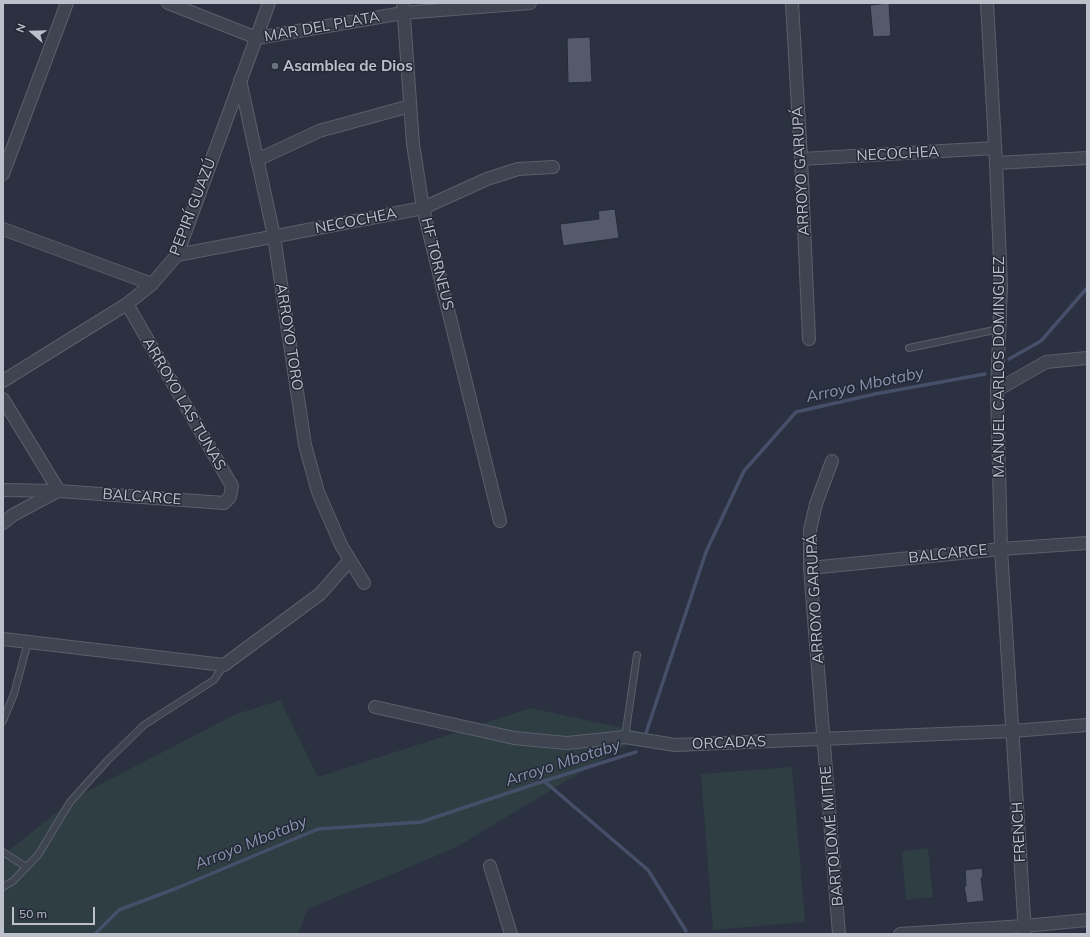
<!DOCTYPE html>
<meta charset="utf-8">
<style>
body{margin:0}
#map{position:relative;width:1090px;height:937px;overflow:hidden;background:#2b3141;font-family:Mulish,sans-serif}
canvas{display:block}
.frame{position:absolute;inset:0;border:4px solid #bcc0cb;pointer-events:none}
.north{position:absolute;left:12px;top:12px;width:40px;height:40px;-webkit-text-stroke:3px #232936;paint-order:stroke;rotate:290deg;font-size:11px;font-weight:700;line-height:16px;text-align:center;color:#bcc0cb}
.north::after{content:'';display:block;margin:auto;width:14px;height:18px;background:#bcc0cb;clip-path:polygon(50% 0,100% 100%,50% 72%,0 100%)}
.scale{position:absolute;left:12px;top:907px;width:83px;height:18px;box-sizing:border-box;border:2px solid #bcc0cb;border-top:0;padding-left:5px;font-size:12px;line-height:14px;white-space:nowrap;color:#bcc0cb;-webkit-text-stroke:3px #232936;paint-order:stroke}
</style>
<div id="map">
<canvas width="1090" height="937"></canvas>
<div class="frame"></div>
<div class="north">N</div>
<div class="scale">50 m</div>
</div>
<script>
const g = document.querySelector('canvas').getContext('2d');
g.lineJoin = 'round';
function paint(path, color) {
  g.fillStyle = color;
  g.fill(path, 'evenodd');
}
function poly(rows) {
  const path = new Path2D();
  for (const r of rows) {
    path.moveTo(r[0], r[1]);
    for (let i = 2; i < r.length; i += 2) path.lineTo(r[i], r[i + 1]);
  }
  return path;
}
function stroke(path, color, width, dash) {
  g.strokeStyle = color;
  g.lineWidth = width;
  g.lineCap = dash ? 'butt' : 'round';
  g.setLineDash(dash || []);
  g.stroke(path);
}
function label(font, color, halo, rows, align = 'center') {
  g.font = font + ' Mulish,sans-serif';
  g.lineWidth = 3;
  g.setLineDash([]);
  g.textBaseline = 'middle';
  g.strokeStyle = halo;
  g.fillStyle = color;
  for (const [text, x, y, turn = 0] of rows) {
    g.save();
    g.translate(x, y);
    g.rotate((+turn || 0) * Math.PI / 180);
    g.textAlign = isNaN(turn) ? turn : align;
    if (halo) g.strokeText(text, 0, 0);
    g.fillText(text, 0, 0);
    g.restore();
  }
}
paint(poly([
 [280,700,318,777,531,708,646,733,455,848,308,909,298,934,3,934,3,855,76,797,234,715],
 [792,767,805,922,713,930,701,774],
 [928,848,933,897,906,900,902,851]
]), '#2e3e43');
stroke(poly([
 [1009,359,1041,341,1087,288],
 [646,733,706,552,744,471,796,412,875,394,985,374],
 [544,781,648,870,686,931],
 [95,934,119,910,177,888,318,829,421,822,544,781,636,752]
]), '#454f69', 3.5);
const building = poly([
 [889,3,891,36,873,37,870,5,889,3],
 [590,37,592,82,568,83,567,38,590,37],
 [615,209,619,238,563,246,560,224,599,219,598,211,615,209],
 [982,868,983,877,981,878,984,901,967,903,964,886,966,886,965,870,982,868]
]);
paint(building, '#545a6b');
stroke(building, '#252b38', 1);
const service = poly([
 [909,348,999,329],
 [3,721,14,694,28,642],
 [625,737,637,655],
 [3,852,26,867],
 [3,887,13,881,38,855,70,802,107,761,144,725,214,680,224,665]
]);
const minor = poly([
 [168,3,257,38,403,13,530,3],
 [403,3,413,144,423,208,500,521],
 [792,3,801,159,809,339],
 [987,3,996,163,1001,286,997,390,1001,549,1025,934],
 [240,80,274,236,305,445,318,492,341,545,364,583],
 [801,159,995,148],
 [257,160,319,131,410,106],
 [996,163,1087,158],
 [3,174,67,3],
 [3,229,152,284],
 [177,255,423,208,487,179,518,169,553,167],
 [3,381,127,304,152,284,177,255,269,3],
 [997,390,1046,362,1087,358],
 [3,399,59,491],
 [832,461,816,504,810,530,810,568,839,934],
 [3,490,59,491,224,503,230,497,232,486,127,304],
 [3,523,13,515,58,491],
 [810,568,1001,549,1087,543],
 [3,639,224,665,320,594,350,560],
 [375,707,514,738,567,743,625,737,675,745,1013,731,1087,725],
 [490,866,511,934],
 [900,934,1024,926,1087,920]
]);
stroke(service, '#5a5f6b', 8);
stroke(minor, '#5a5f6b', 14);
stroke(service, '#3f4451', 6);
stroke(minor, '#3f4451', 12);
for (const [x, y, r, color] of [
 [275,66,4,"#6b7280"]
]) {
  const dot = new Path2D();
  dot.arc(x, y, r, 0, 2 * Math.PI);
  g.fillStyle = color;
  g.fill(dot);
  stroke(dot, '#232936', 1.5);
}
label('15px', '#bcc0cb', '#232936', [
 ["MAR DEL PLATA",322,27,-10],
 ["NECOCHEA",898,154,-3],
 ["ARROYO GARUPÁ",801,171,-93],
 ["PEPIRÍ GUAZÚ",193,207,-69],
 ["NECOCHEA",356,221,-11],
 ["HF TORNEUS",437,264,76],
 ["ARROYO TORO",289,337,81],
 ["MANUEL CARLOS DOMINGUEZ",999,367,-90],
 ["ARROYO LAS TUNAS",184,404,60],
 ["BALCARCE",142,497,4],
 ["BALCARCE",948,554,-6],
 ["ARROYO GARUPÁ",815,599,-93],
 ["ORCADAS",729,743,-2],
 ["FRENCH",1019,832,-93],
 ["BARTOLOMÉ MITRE",832,836,-95]
]);
label('bold 15px', '#bcc0cb', '#232936', [
 ["Asamblea de Dios",283,66]
], 'left');
label('italic 16px', '#8792ae', '#232936', [
 ["Arroyo Mbotaby",865,385,-12],
 ["Arroyo Mbotaby",563,763,-18],
 ["Arroyo Mbotaby",251,843,-22]
]);
</script>
